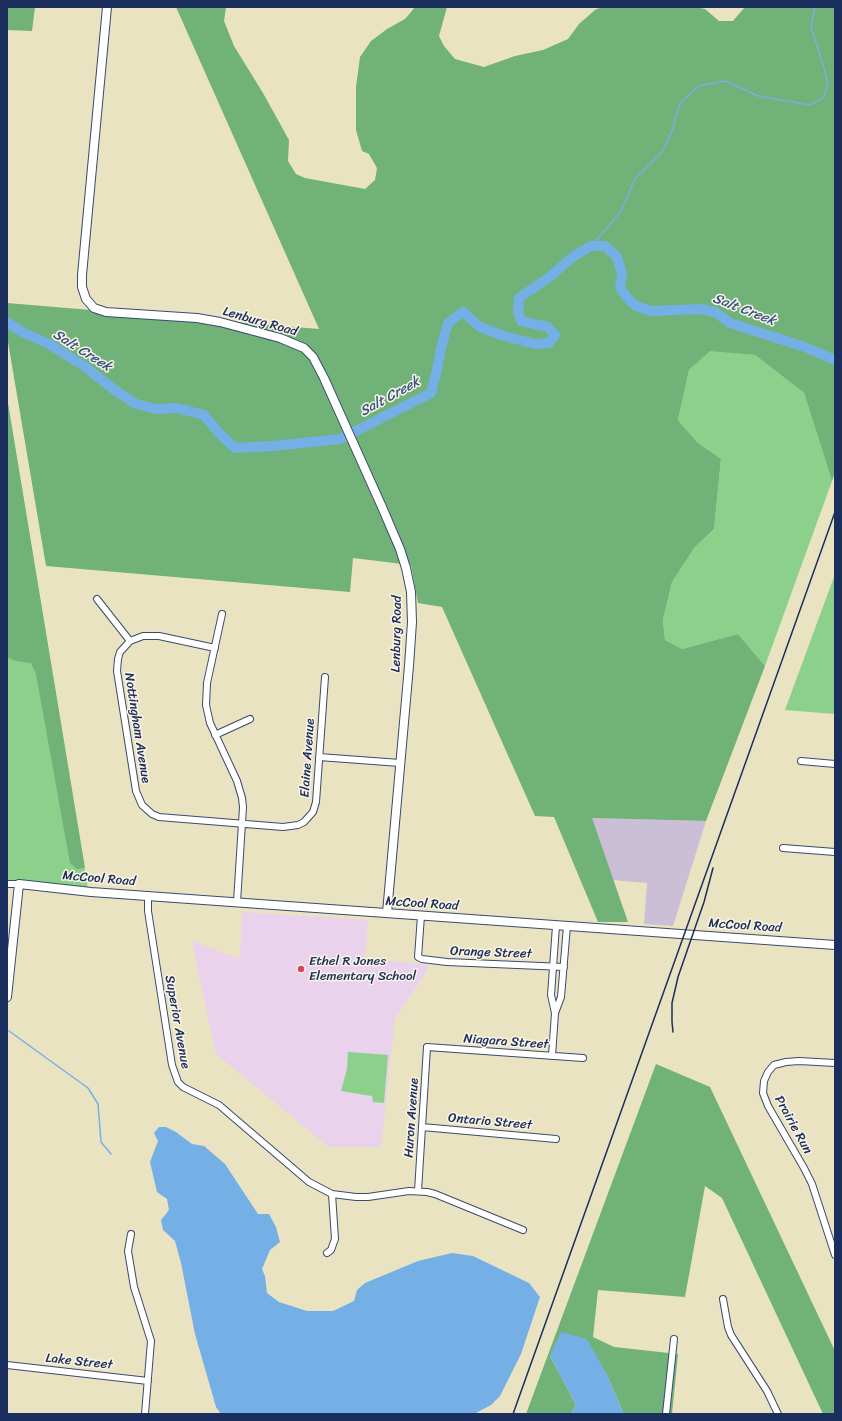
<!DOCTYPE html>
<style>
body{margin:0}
#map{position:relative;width:842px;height:1421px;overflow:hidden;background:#eae3c2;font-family:Sriracha,sans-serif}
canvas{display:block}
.frame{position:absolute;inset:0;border:8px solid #1b2f5e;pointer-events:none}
</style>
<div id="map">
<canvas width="842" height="1421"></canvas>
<div class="frame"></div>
</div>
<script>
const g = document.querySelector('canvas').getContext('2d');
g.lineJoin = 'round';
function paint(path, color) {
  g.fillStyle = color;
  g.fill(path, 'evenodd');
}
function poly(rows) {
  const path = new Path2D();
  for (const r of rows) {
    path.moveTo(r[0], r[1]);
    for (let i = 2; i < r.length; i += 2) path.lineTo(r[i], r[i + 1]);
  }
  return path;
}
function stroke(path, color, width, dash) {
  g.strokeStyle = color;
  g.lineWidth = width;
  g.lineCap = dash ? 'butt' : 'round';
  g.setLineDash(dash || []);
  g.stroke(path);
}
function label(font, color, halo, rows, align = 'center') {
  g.font = font + ' Sriracha,sans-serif';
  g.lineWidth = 3;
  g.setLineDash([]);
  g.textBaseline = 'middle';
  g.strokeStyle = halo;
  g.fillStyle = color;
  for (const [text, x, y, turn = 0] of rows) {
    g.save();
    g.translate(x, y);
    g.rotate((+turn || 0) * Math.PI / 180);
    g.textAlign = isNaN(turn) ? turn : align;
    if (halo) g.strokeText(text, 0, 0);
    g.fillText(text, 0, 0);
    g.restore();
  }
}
paint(poly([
 [242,912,368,920,365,959,428,964,427,971,395,1018,381,1147,329,1147,216,1054,192,941,240,959]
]), '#ead1ec');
paint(poly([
 [591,818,706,821,673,926,644,924,647,883,613,880]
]), '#cabfd6');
paint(poly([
 [710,350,755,355,804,393,832,481,765,666,738,634,682,649,665,640,663,620,672,582,695,547,714,529,721,459,697,442,678,420,689,370],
 [7,399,88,889,7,882],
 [835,574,835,714,785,710],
 [348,1052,388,1055,384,1103,373,1102,372,1096,341,1091,347,1069]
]), '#8bd08b');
paint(poly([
 [7,7,35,7,32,31,7,30],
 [176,7,226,7,224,21,234,46,263,93,289,140,288,161,296,174,305,178,365,189,375,180,377,168,369,154,362,151,356,130,356,87,360,57,371,41,387,29,405,19,415,7,447,7,439,36,444,46,455,59,484,67,515,56,543,50,568,39,579,24,595,10,602,7,695,7,705,9,719,21,733,21,745,7,835,7,835,472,832,481,804,393,755,355,710,351,689,370,678,420,697,442,721,459,714,529,695,547,672,582,663,620,665,640,682,649,738,634,765,666,706,821,592,818,628,922,598,922,554,817,535,816,442,607,418,603,411,565,353,558,350,592,46,566,7,336,7,303,319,329],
 [7,397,85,868,77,869,70,863,36,674,31,663,16,661,7,657],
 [656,1064,710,1087,835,1351,835,1414,823,1414,722,1198,705,1186,685,1297,598,1290,593,1337,614,1347,678,1354,672,1414,624,1414,606,1373,550,1356,576,1405,571,1414,526,1414]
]), '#70b277');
paint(poly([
 [159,1127,166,1127,176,1132,192,1144,204,1146,225,1164,258,1214,269,1214,276,1227,280,1242,270,1250,262,1269,265,1276,267,1293,279,1302,307,1311,333,1311,354,1301,357,1290,365,1283,418,1261,452,1253,473,1256,529,1283,540,1297,521,1354,500,1396,491,1405,474,1414,221,1414,216,1407,195,1334,181,1263,175,1241,163,1230,161,1220,169,1210,167,1199,157,1192,150,1162,158,1141,154,1133],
 [561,1332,587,1339,606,1373,624,1414,571,1414,576,1405,550,1356]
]), '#74b0e6');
stroke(poly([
 [591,246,620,213,635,179,663,151,673,128,680,103,699,86,725,81,758,96,810,105,823,98,828,86,824,68,811,27,815,7],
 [9,1031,88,1088,98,1104,101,1142,111,1154]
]), '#74b0e6', 1.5);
stroke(poly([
 [7,322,22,332,49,344,84,366,116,391,136,404,157,409,177,408,204,415,219,433,235,448,273,446,340,439,431,393,436,374,442,344,448,323,463,312,480,327,501,335,535,344,549,343,555,335,548,327,521,321,518,311,519,298,548,278,574,256,591,246,605,246,617,257,622,274,620,288,630,301,636,306,651,311,700,309,715,312,730,323,805,347,835,360]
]), '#74b0e6', 10);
const minor = poly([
 [97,599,130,641],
 [222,614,207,683,206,705,210,723,237,781,242,798,243,807,237,902],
 [215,648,159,636,143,636,130,641,120,652,118,659,117,671,136,791,142,805,152,814,159,817,283,827,298,825,304,822,313,812,316,802,325,677],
 [215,735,250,719],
 [319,757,400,763],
 [801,761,835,764],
 [783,848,835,852],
 [7,884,19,884],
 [148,895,148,911,172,1065,178,1082,183,1087,219,1105,309,1182,332,1194,356,1197,368,1197,409,1191,427,1192,435,1194,523,1230],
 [421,916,418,957,422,959,447,962,564,967],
 [555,1013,551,995,556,926],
 [552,1056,555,1013,561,997,567,926],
 [835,1063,799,1061,786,1062,774,1065,768,1072,764,1081,763,1093,768,1106,804,1168,812,1184,835,1255],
 [422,1127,556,1139],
 [418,1191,427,1047,583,1058],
 [131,1234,128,1251,134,1287,151,1341,145,1414],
 [327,1253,331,1250,335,1239,332,1194],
 [723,1299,728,1327,731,1335,767,1391,778,1414],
 [7,1365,148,1381],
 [666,1414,674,1339]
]);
const tertiary = poly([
 [107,7,82,275,82,287,86,299,94,308,106,312,197,318,220,322,280,338,304,348,313,357,324,378,382,507,400,549,406,568,411,592,412,622,409,666,387,913],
 [7,997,19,884,91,892,835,945]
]);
stroke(minor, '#3a4a6d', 8);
stroke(tertiary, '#3a4a6d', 10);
stroke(minor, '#fff', 6);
stroke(tertiary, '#fff', 8);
stroke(poly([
 [673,1032,672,1022,672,1003,678,977,704,902,713,868],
 [513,1414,835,512]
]), '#1b2f5e', 1.5);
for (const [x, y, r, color] of [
 [301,969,4,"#d1495b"]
]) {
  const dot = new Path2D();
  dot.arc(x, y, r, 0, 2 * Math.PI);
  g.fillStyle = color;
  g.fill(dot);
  stroke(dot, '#fcf5e5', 1.5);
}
label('13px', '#1b2f5e', '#fcf5e5', [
 ["Lenburg Road",260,322,16],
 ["Lenburg Road",397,634,-89],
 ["Nottingham Avenue",137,728,81],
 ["Elaine Avenue",308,758,-86],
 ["McCool Road",99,879,5],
 ["McCool Road",422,904,4],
 ["McCool Road",745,926,4],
 ["Orange Street",491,953,2],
 ["Superior Avenue",177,1022,80],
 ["Niagara Street",506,1042,4],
 ["Huron Avenue",412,1118,-86],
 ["Ontario Street",490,1122,5],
 ["Prairie Run",793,1125,61],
 ["Lake Street",79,1362,6]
]);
label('13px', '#1b2f5e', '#fcf5e5', [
 ["Ethel R Jones",309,962],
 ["Elementary School",309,977]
], 'left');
label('italic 14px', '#365687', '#fcf5e5', [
 ["Salt Creek",744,310,21],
 ["Salt Creek",82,351,32],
 ["Salt Creek",390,397,-29]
]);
</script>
